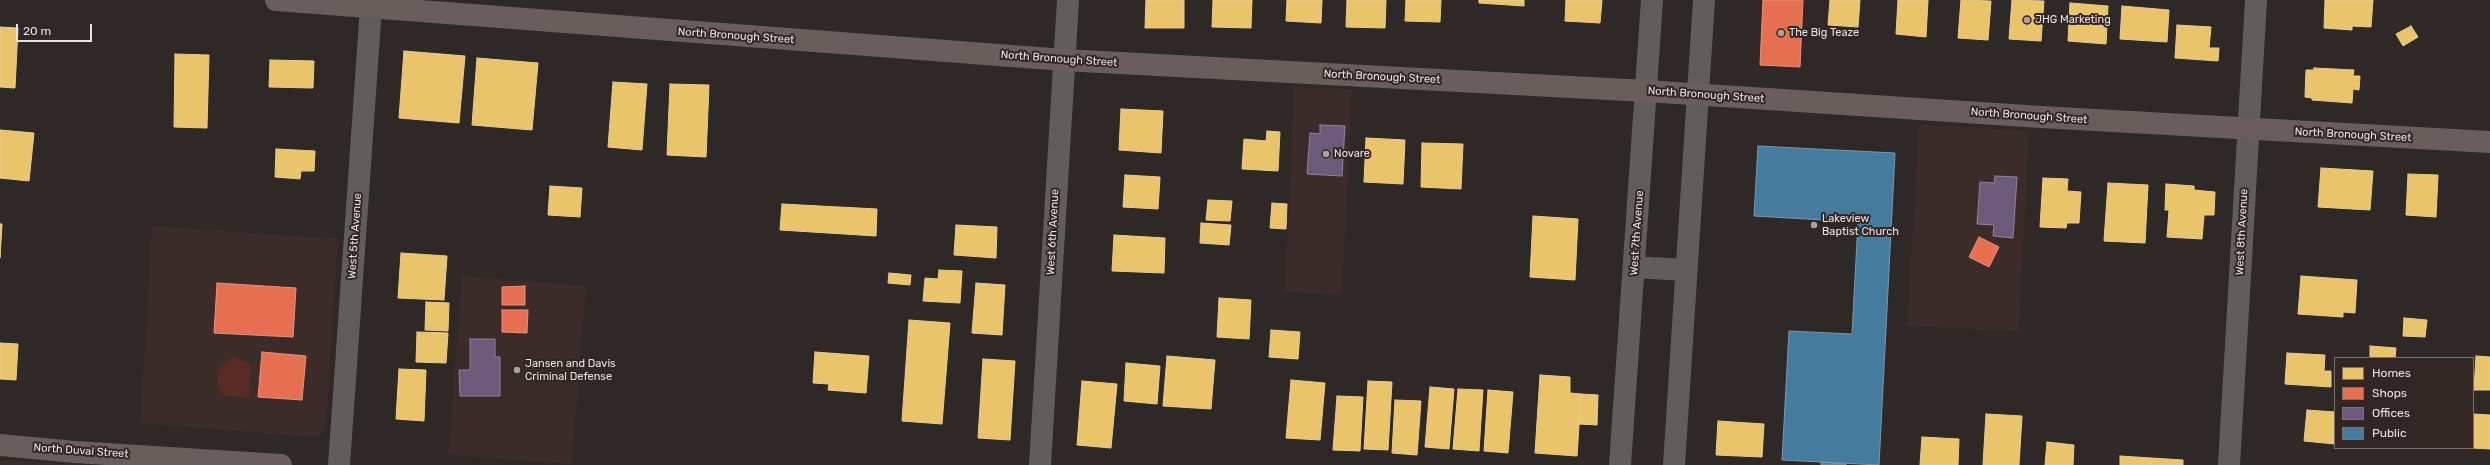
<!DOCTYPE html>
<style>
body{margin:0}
#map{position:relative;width:2490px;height:465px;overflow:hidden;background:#2e2827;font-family:Rubik,sans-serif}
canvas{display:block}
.legend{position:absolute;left:2334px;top:357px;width:140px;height:92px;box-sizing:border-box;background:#312624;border:1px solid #7b716f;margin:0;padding:5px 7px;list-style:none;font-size:12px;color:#e9e2e0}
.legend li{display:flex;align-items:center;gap:8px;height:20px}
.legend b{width:20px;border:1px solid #7b716f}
.scale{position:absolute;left:16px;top:24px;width:76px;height:18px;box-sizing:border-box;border:2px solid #e9e2e0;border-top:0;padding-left:5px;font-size:12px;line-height:14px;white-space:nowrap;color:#e9e2e0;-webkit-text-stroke:3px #312624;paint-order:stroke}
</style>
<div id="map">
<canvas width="2490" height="465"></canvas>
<ul class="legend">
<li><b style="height:11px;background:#e9c46a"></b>Homes</li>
<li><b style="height:11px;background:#e76f51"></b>Shops</li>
<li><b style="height:11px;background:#6d597a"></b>Offices</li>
<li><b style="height:11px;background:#457b9d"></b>Public</li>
</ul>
<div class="scale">20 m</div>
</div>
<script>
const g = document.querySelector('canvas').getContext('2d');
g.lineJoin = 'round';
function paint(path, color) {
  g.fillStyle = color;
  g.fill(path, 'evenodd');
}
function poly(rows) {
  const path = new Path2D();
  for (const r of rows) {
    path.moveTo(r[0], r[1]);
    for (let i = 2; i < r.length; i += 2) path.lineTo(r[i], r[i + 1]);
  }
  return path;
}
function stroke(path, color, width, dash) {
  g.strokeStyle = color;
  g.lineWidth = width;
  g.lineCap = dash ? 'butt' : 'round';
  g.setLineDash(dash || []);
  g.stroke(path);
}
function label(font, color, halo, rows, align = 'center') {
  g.font = font + ' Rubik,sans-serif';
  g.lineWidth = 4;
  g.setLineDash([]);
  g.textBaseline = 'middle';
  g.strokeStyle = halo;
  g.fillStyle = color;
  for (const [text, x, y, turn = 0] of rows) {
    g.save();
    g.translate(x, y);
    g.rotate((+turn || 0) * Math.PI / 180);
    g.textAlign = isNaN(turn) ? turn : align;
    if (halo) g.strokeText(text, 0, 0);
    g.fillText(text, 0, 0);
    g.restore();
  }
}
paint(poly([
 [1294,87,1352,89,1342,295,1285,292],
 [1919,124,2029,131,2019,331,1907,326],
 [152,226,338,239,326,429,322,434,312,437,140,423],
 [462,276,586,286,572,464,448,455],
 [0,459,82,465,0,465]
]), '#3c2c29');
paint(poly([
 [233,357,251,364,249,397,225,396,217,387,219,367]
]), '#5a2b24');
const homes = poly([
 [1146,0,1184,0,1184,28,1145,28,1146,0],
 [1213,0,1252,0,1251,28,1212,27,1213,0],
 [1287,0,1322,0,1321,23,1286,21,1287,0],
 [1347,0,1386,0,1385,28,1346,27,1347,0],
 [1406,0,1441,0,1440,22,1405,21,1406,0],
 [1479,0,1524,0,1524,6,1479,3,1479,0],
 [1566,0,1602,0,1600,23,1565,21,1566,0],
 [1830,0,1860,0,1858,27,1828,25,1830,0],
 [1898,0,1928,0,1926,37,1896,34,1898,0],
 [1961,0,1991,1,1988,40,1958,38,1961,0],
 [2012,0,2044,1,2041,41,2009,39,2012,0],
 [2325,0,2373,0,2371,27,2352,26,2352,30,2324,28,2325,0],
 [2070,3,2108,6,2106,44,2068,41,2070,3],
 [2122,6,2169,10,2167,42,2120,39,2122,6],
 [2177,25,2211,27,2209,48,2219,48,2218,61,2175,58,2177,25],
 [2411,26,2418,37,2403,46,2396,34,2411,26],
 [0,27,18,28,15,88,0,87,0,27],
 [404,51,465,56,459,123,399,118,404,51],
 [175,54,209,55,207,128,174,127,175,54],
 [477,58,538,63,532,130,472,125,477,58],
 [270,60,314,61,313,88,269,87,270,60],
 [2314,68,2354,70,2353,76,2360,76,2359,90,2353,89,2352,103,2312,100,2312,98,2305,97,2306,70,2314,70,2314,68],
 [613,82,647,84,642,150,608,147,613,82],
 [670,84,709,85,706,157,667,155,670,84],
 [1121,109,1163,111,1161,153,1119,150,1121,109],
 [0,130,34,133,29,181,0,178,0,130],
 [1267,131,1280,132,1278,171,1242,169,1244,139,1266,141,1267,131],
 [1366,138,1405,140,1403,184,1364,182,1366,138],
 [1422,143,1463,144,1461,189,1421,187,1422,143],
 [276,149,315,151,314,171,301,171,300,179,275,177,276,149],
 [2321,168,2373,171,2370,210,2318,207,2321,168],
 [2408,174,2438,175,2436,217,2406,215,2408,174],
 [1125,175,1160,177,1158,209,1123,207,1125,175],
 [2043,178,2068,179,2067,191,2081,192,2079,223,2067,223,2066,228,2040,227,2043,178],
 [2108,183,2148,185,2145,243,2104,241,2108,183],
 [2166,184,2194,186,2194,190,2215,192,2214,215,2204,215,2202,239,2167,237,2169,210,2165,210,2166,184],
 [550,186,582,188,580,217,548,215,550,186],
 [1208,200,1232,201,1230,221,1206,220,1208,200],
 [1272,203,1287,204,1286,229,1270,228,1272,203],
 [782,204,877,209,876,236,780,230,782,204],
 [1533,216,1578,219,1575,280,1530,277,1533,216],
 [1201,223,1231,225,1229,245,1200,243,1201,223],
 [0,224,2,224,0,258,0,224],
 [956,225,997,227,996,258,954,255,956,225],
 [1114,235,1165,238,1164,273,1112,271,1114,235],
 [401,253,447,256,444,300,398,298,401,253],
 [939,270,962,271,960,303,923,301,925,278,938,279,939,270],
 [889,273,911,275,910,285,888,283,889,273],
 [2301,276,2357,280,2355,313,2343,312,2343,317,2298,314,2301,276],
 [976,283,1005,285,1002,335,972,333,976,283],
 [1219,298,1251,300,1249,339,1217,337,1219,298],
 [426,302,449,303,448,331,425,330,426,302],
 [2404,318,2427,320,2425,337,2403,336,2404,318],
 [909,320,950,323,942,424,902,421,909,320],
 [1271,330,1300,332,1298,359,1269,357,1271,330],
 [417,332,448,333,446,363,416,362,417,332],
 [0,343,18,344,16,380,0,379,0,343],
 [2370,346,2396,348,2395,358,2370,358,2370,346],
 [815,352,869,356,866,393,828,390,829,384,813,383,815,352],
 [2287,353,2325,355,2324,371,2331,371,2331,387,2285,384,2287,353],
 [1167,356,1215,360,1211,409,1163,406,1167,356],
 [2476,356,2490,357,2490,390,2474,390,2476,356],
 [983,359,1015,361,1010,440,978,438,983,359],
 [1126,363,1160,366,1157,404,1124,401,1126,363],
 [399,369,426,370,424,421,396,419,399,369],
 [1540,375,1570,377,1570,393,1581,394,1577,456,1535,453,1540,375],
 [1291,380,1325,383,1320,440,1286,438,1291,380],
 [1082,381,1117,384,1111,448,1077,445,1082,381],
 [1368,381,1392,382,1388,450,1364,449,1368,381],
 [1430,387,1454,389,1449,449,1425,447,1430,387],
 [1458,389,1483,390,1479,451,1453,449,1458,389],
 [1488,390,1513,392,1508,453,1484,451,1488,390],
 [1581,394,1598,395,1597,425,1579,424,1581,394],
 [1337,396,1363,397,1360,451,1333,450,1337,396],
 [1395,400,1421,401,1417,455,1392,453,1395,400],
 [2307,410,2335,412,2335,444,2304,441,2307,410],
 [1986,414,2022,416,2019,465,1983,465,1986,414],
 [2473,414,2490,415,2490,449,2472,448,2473,414],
 [1718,421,1764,424,1762,457,1716,455,1718,421],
 [1922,437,1959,439,1958,465,1920,465,1922,437],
 [2047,442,2074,445,2073,465,2045,465,2047,442],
 [2120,456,2183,460,2183,465,2120,465,2120,456]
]);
paint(homes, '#e9c46a');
stroke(homes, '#e9cd8d', 1);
const shops = poly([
 [1763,0,1803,0,1800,67,1760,65,1763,0],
 [1979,237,1999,247,1989,267,1969,257,1979,237],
 [217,283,296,288,293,337,214,333,217,283],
 [525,286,525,305,502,305,502,287,525,286],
 [502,310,528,310,527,333,502,332,502,310],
 [262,352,306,356,302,400,258,397,262,352]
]);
paint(shops, '#e76f51');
stroke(shops, '#e8927c', 1);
const offices = poly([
 [1320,125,1345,126,1342,176,1307,174,1310,133,1320,134,1320,125],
 [1995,176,2017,177,2013,238,1993,236,1994,225,1977,224,1980,182,1994,183,1995,176],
 [470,339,495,339,495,357,500,357,500,396,460,396,459,370,470,370,470,339]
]);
paint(offices, '#6d597a');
stroke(offices, '#928299', 1);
const public = poly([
 [1758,146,1895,153,1879,465,1782,460,1789,331,1852,334,1858,222,1754,216,1758,146],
 [1821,462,1846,464,1846,465,1821,465,1821,462]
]);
paint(public, '#457b9d');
stroke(public, '#769ab1', 1);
stroke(poly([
 [1634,267,1686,270],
 [339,465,371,7],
 [1040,465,1068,0],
 [1620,465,1652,0],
 [1674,465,1704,0],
 [2229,465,2256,0]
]), '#615d5c', 22);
stroke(poly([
 [276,0,1064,60,1646,91,2041,117,2490,142],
 [0,445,75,452,281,465]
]), '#6a5e5c', 22);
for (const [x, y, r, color] of [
 [2027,20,4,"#a8a19f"],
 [1781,33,4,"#a8a19f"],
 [1326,154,4,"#a8a19f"],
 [1814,225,4,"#a8a19f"],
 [517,370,4,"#a8a19f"]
]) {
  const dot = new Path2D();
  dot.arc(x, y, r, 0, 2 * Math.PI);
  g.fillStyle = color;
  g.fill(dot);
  stroke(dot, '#312624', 1.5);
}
label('11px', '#e9e2e0', '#312624', [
 ["JHG Marketing",2035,20],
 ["The Big Teaze",1789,33],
 ["Novare",1334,154],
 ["Lakeview",1822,219],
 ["Baptist Church",1822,232],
 ["Jansen and Davis",525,364],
 ["Criminal Defense",525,377]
], 'left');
label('11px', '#e9e2e0', '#312624', [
 ["North Bronough Street",736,36,4],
 ["North Bronough Street",1059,59,4],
 ["North Bronough Street",1382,77,3],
 ["North Bronough Street",1706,95,4],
 ["North Bronough Street",2029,116,4],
 ["North Bronough Street",2353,135,3],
 ["West 6th Avenue",1053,232,-87],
 ["West 8th Avenue",2242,232,-87],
 ["West 7th Avenue",1637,233,-86],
 ["West 5th Avenue",355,236,-86],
 ["North Duval Street",81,451,4]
]);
</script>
